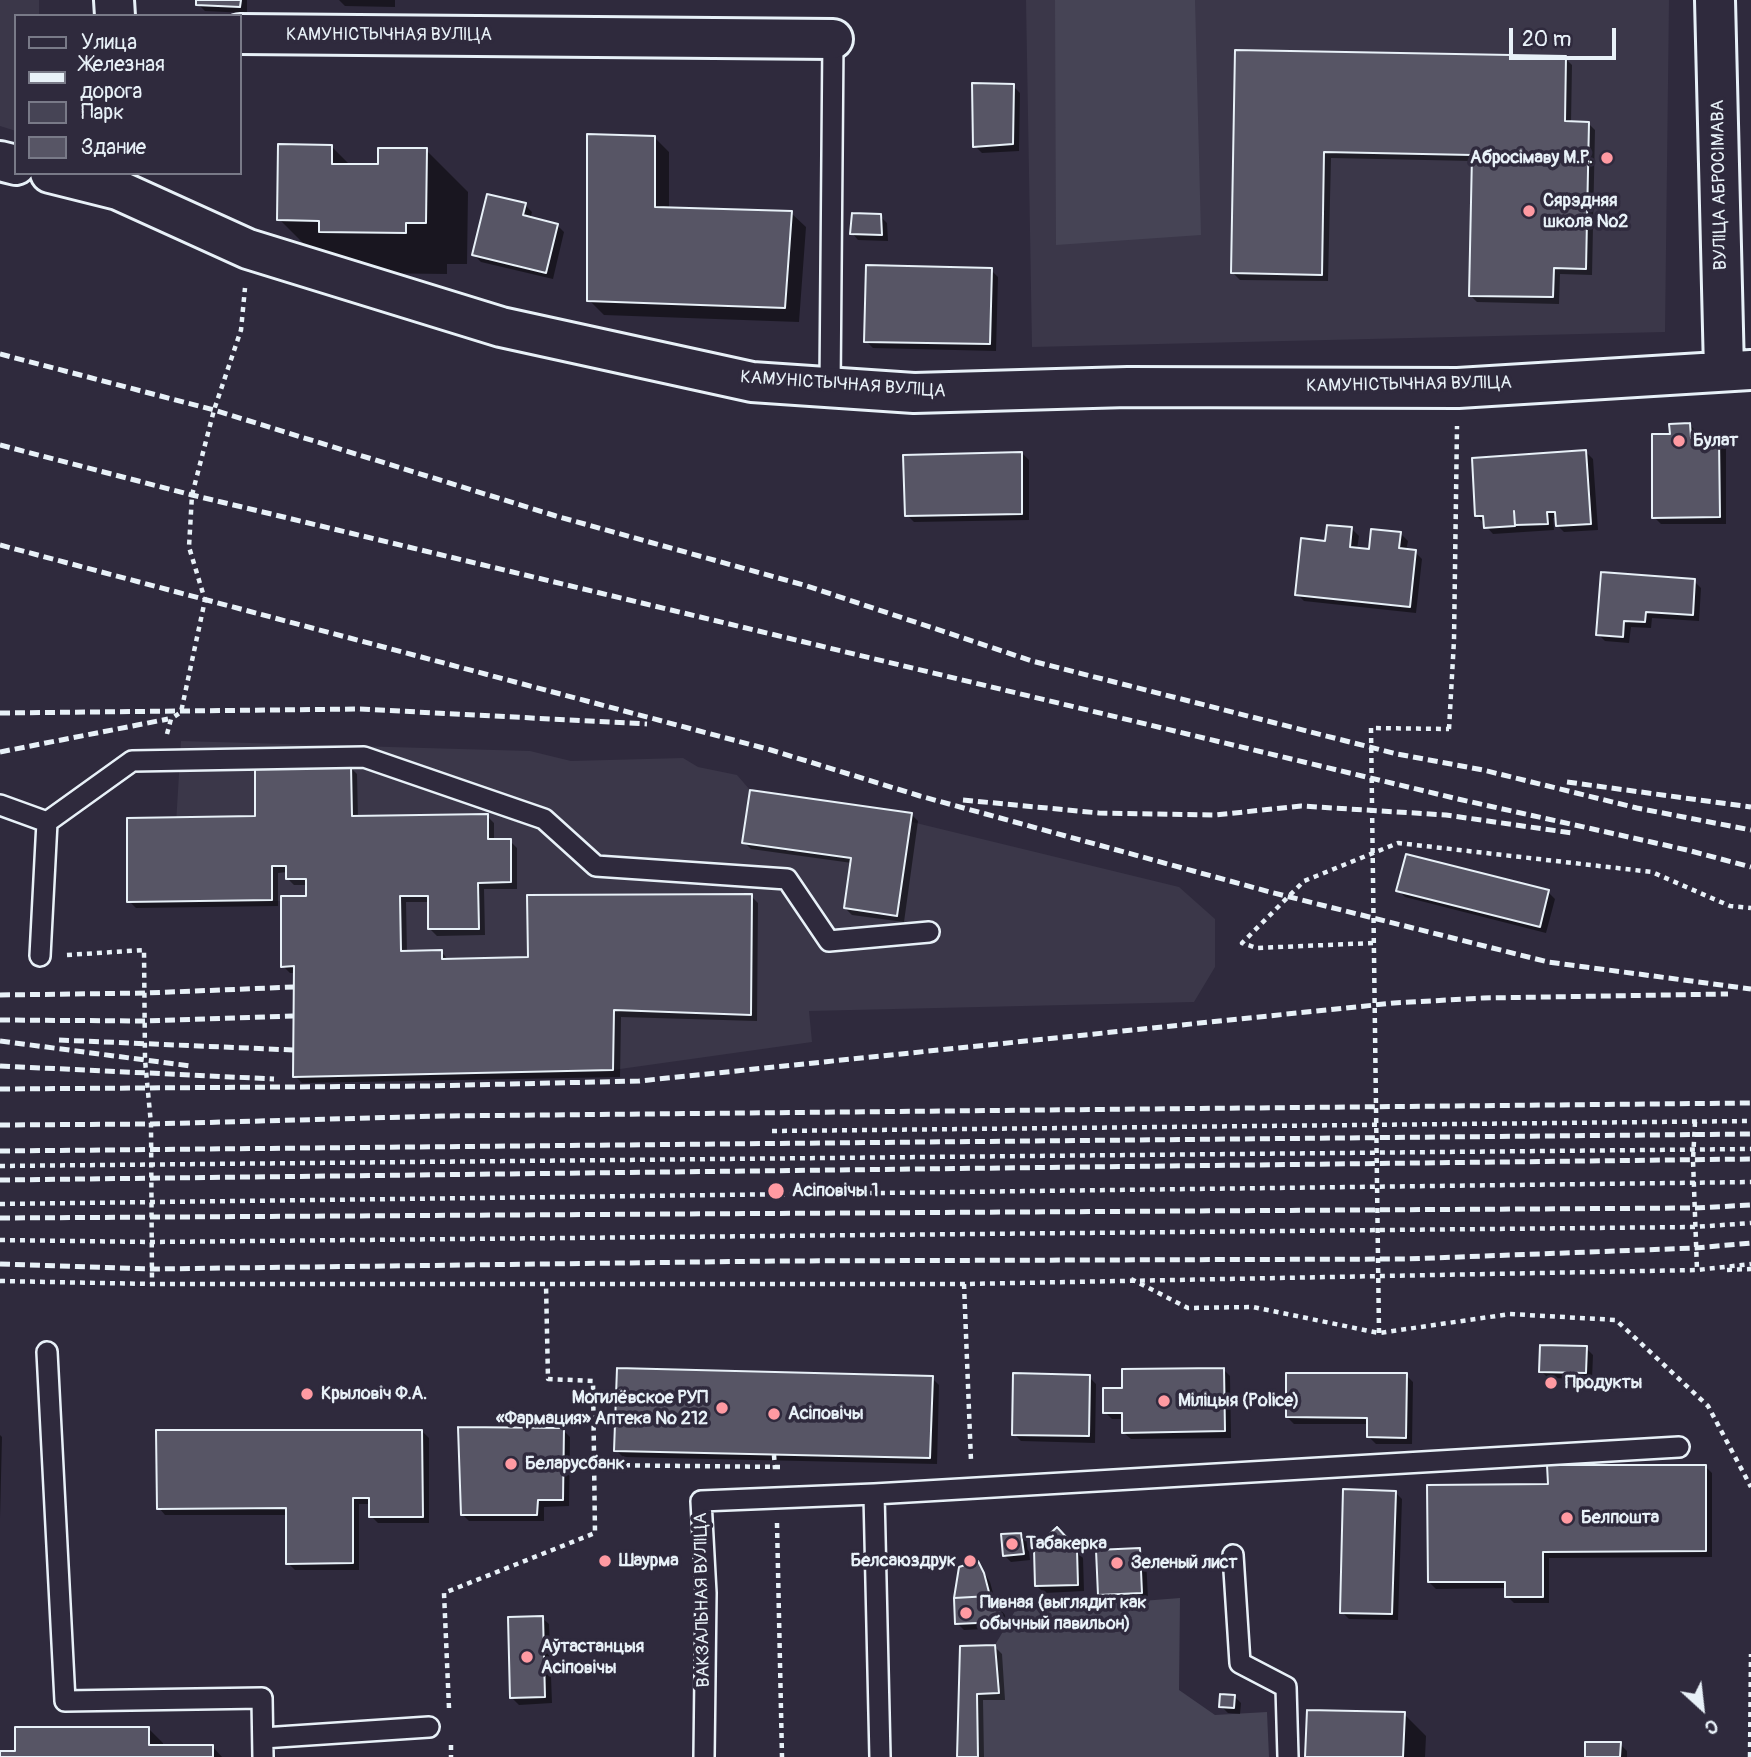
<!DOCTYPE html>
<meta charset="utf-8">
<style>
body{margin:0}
#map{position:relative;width:1751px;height:1757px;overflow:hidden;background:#2f2a3d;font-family:Pangolin,sans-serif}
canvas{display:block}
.legend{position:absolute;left:14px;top:14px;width:228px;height:161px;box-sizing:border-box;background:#2f2a3d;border:2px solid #797a88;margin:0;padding:9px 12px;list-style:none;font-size:21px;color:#e8f1f8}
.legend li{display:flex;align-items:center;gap:14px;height:35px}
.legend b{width:35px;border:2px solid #797a88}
.north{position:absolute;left:1667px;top:1673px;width:70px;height:70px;-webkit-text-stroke:5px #2f2a3d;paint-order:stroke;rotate:153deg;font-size:19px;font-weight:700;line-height:28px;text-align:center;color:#e8f1f8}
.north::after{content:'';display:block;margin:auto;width:24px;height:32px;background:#e8f1f8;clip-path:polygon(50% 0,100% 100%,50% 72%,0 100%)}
.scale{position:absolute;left:1509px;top:28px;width:107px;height:32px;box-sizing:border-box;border:4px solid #e8f1f8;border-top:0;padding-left:9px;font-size:21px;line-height:24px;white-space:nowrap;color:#e8f1f8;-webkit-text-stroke:5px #2f2a3d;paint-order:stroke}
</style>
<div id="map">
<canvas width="1751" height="1757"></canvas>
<ul class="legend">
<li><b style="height:9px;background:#2f2a3d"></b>Улица</li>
<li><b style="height:9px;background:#e8f1f8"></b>Железная дорога</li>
<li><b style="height:19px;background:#464455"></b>Парк</li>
<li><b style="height:19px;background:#575565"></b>Здание</li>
</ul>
<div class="north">С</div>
<div class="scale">20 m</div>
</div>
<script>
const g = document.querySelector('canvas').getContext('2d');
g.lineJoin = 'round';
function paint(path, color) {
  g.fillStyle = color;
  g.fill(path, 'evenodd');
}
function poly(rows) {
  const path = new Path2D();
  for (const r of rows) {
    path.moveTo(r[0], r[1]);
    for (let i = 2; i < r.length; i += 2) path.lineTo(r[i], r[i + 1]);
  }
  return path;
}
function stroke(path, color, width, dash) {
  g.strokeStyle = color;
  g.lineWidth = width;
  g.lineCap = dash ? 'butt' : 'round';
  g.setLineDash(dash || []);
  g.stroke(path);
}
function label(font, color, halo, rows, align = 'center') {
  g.font = font + ' Pangolin,sans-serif';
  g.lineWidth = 7;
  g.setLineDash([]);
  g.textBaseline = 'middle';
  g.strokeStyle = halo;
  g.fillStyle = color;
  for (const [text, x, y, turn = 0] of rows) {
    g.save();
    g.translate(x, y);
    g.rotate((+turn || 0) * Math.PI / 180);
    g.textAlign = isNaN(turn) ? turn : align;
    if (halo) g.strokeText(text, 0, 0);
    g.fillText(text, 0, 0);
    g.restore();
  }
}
paint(poly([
 [0,0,39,0,39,16,16,16,16,131,0,126],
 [1026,0,1669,0,1665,332,1032,347],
 [181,741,530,751,571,761,683,758,698,767,737,775,750,790,912,813,912,822,1179,887,1215,919,1215,967,1194,1002,809,1011,812,1042,613,1070,293,1077,294,967,281,967,280,901,127,902,127,818,176,824]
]), '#3b3749');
paint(poly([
 [1055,0,1195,0,1201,235,1056,245],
 [1180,1598,1179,1690,1215,1715,1267,1712,1269,1757,978,1757,977,1694,999,1693,995,1645,1015,1611]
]), '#464455');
paint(poly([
 [198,0,247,0,247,13,205,11,198,4],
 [339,0,395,0,395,7,345,6],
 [1237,52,1565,58,1572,65,1571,123,1588,123,1595,130,1592,275,1560,274,1559,304,1477,302,1470,295,1473,161,1331,158,1328,281,1240,280,1233,273],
 [1013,86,1020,93,1019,151,982,153,975,146],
 [655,138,669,152,669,209,791,213,806,227,799,322,604,315,589,300],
 [331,146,351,166,380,166,426,150,468,192,467,264,447,264,447,274,363,273,321,261,279,219],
 [525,205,532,212,530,219,557,225,564,232,553,279,481,262,474,255],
 [880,216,887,223,888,241,858,240,852,233],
 [991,270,998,277,996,351,873,348,866,341],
 [1690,425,1697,432,1697,440,1719,440,1726,447,1726,524,1661,524,1654,517,1671,436],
 [1586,452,1593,459,1598,530,1564,532,1557,525,1557,518,1553,518,1554,530,1493,534,1477,516],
 [1022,453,1029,460,1029,520,914,522,907,515],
 [1352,529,1359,536,1357,549,1370,551,1401,534,1408,541,1406,551,1415,552,1422,559,1416,613,1304,601,1297,594],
 [1694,581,1701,588,1699,621,1652,618,1651,628,1631,627,1629,643,1605,641,1598,634],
 [350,767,357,774,358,818,487,816,494,823,494,841,510,841,517,848,517,889,484,889,485,935,437,936,430,929,429,902,406,902,407,952,441,951,448,960,529,959,751,896,758,903,757,1021,621,1017,620,1077,302,1083,295,1076,296,973,290,973,283,966,308,898,308,885,294,885,287,878,287,872,278,873,278,906,136,908,129,901,257,818],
 [911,814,918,821,904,922,852,915,845,908,852,863,751,849,744,842],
 [1398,890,1548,892,1555,899,1546,933,1405,897],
 [1586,1348,1593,1355,1592,1379,1548,1378,1541,1371],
 [1223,1369,1230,1376,1231,1438,1131,1439,1124,1433,1124,1419,1112,1419,1105,1412,1124,1390],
 [1406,1375,1413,1382,1412,1444,1376,1444,1369,1437,1369,1424,1294,1424,1287,1417],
 [1089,1377,1096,1384,1095,1443,1021,1441,1014,1434],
 [932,1378,939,1385,937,1464,623,1457,616,1450],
 [563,1430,570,1437,569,1506,544,1507,544,1521,469,1521,462,1514],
 [422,1431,429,1438,429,1523,378,1523,371,1516,371,1504,359,1504,359,1570,295,1570,288,1563,288,1515,165,1515,159,1508],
 [0,1435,2,1437,0,1518],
 [1705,1466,1712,1473,1712,1557,1549,1558,1549,1603,1514,1603,1507,1596,1507,1588,1436,1589,1429,1582,1549,1486],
 [1395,1492,1402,1499,1398,1620,1349,1619,1342,1612],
 [1057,1530,1083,1558,1084,1591,1044,1593,1037,1586],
 [1021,1534,1028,1541,1030,1560,1011,1562,1004,1555],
 [1139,1550,1146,1557,1148,1599,1107,1601,1100,1594],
 [978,1563,990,1582,996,1604,1005,1615,1006,1628,964,1630,957,1623],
 [542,1618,549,1624,552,1703,519,1705,512,1698],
 [995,1647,1002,1654,1005,1700,983,1700,984,1757,958,1757,962,1648],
 [1234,1696,1241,1703,1240,1714,1228,1713,1221,1706],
 [1404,1714,1426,1736,1425,1757,1307,1757],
 [148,1728,163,1743,163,1746,212,1746,222,1757,0,1757,0,1753,17,1753],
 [1620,1744,1627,1751,1627,1757,1586,1757]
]), '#0007');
const building = poly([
 [196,0,241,0,240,7,196,5,196,0],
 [1235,50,1566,56,1565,121,1589,122,1586,269,1554,268,1553,297,1469,296,1472,155,1324,152,1322,275,1231,273,1235,50],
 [972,83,1014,84,1013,144,973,147,972,83],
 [587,134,655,136,655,207,792,211,785,308,587,301,587,134],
 [278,144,332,145,332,164,378,164,378,148,427,148,426,223,406,223,406,233,319,232,319,221,277,220,278,144],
 [487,194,526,203,523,215,558,224,546,273,472,255,487,194],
 [852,213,881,214,882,235,850,234,852,213],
 [866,265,992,268,990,344,864,342,866,265],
 [1690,423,1691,438,1719,438,1720,517,1652,518,1652,434,1670,434,1669,424,1690,423],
 [1586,450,1591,524,1556,526,1555,512,1547,512,1548,524,1515,525,1514,511,1515,526,1484,528,1483,516,1475,516,1472,458,1586,450],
 [1022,452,1022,514,905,516,903,455,1022,452],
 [1327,525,1352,527,1350,547,1369,549,1371,529,1401,532,1399,548,1416,550,1410,607,1295,595,1301,538,1325,541,1327,525],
 [1601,572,1695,579,1693,615,1646,612,1645,622,1624,621,1623,637,1596,635,1601,572],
 [351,765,352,816,488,814,488,839,511,839,511,882,478,883,479,929,428,929,428,896,400,896,401,951,442,950,442,959,528,957,527,895,752,894,751,1015,614,1010,613,1070,293,1077,294,966,281,967,281,896,306,896,306,879,286,879,286,866,272,866,272,900,127,902,127,818,255,816,255,766,351,765],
 [750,790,912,813,897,916,844,908,851,858,742,843,750,790],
 [1406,854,1549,890,1540,927,1396,891,1406,854],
 [1540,1345,1587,1346,1586,1373,1539,1372,1540,1345],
 [617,1368,933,1376,930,1458,614,1451,617,1368],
 [1224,1368,1225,1431,1122,1433,1122,1413,1103,1413,1103,1388,1122,1388,1122,1369,1224,1368],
 [1013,1373,1090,1375,1089,1436,1012,1435,1013,1373],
 [1286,1373,1407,1373,1406,1438,1367,1437,1367,1418,1286,1417,1286,1373],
 [458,1427,564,1428,563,1500,538,1500,537,1515,461,1515,458,1427],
 [156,1430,422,1430,423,1517,369,1517,369,1498,353,1498,353,1563,286,1564,286,1508,157,1509,156,1430],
 [1547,1465,1706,1465,1706,1551,1543,1552,1543,1597,1505,1597,1505,1582,1428,1582,1427,1485,1548,1484,1547,1465],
 [1343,1489,1396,1491,1392,1614,1340,1613,1343,1489],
 [1057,1527,1077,1549,1078,1585,1035,1586,1034,1549,1057,1527],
 [1021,1533,1024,1554,1003,1556,1001,1534,1021,1533],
 [1140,1548,1142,1593,1098,1595,1096,1550,1140,1548],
 [978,1561,984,1573,990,1596,954,1598,959,1567,978,1561],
 [990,1596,999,1607,1000,1622,955,1624,954,1598,990,1596],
 [543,1616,545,1697,510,1698,508,1617,543,1616],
 [995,1645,999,1693,977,1694,978,1757,957,1757,960,1646,995,1645],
 [1220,1694,1235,1695,1234,1708,1219,1707,1220,1694],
 [1307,1710,1405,1712,1403,1757,1305,1757,1307,1710],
 [15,1727,149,1727,149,1745,213,1745,213,1757,0,1757,0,1751,15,1751,15,1727],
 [1585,1742,1621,1742,1620,1757,1585,1757,1585,1742]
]);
paint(building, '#575565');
stroke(building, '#e8f1f8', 2);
const service = poly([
 [830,387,833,39],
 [0,805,47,822,40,956],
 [47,822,132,761,364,757,544,819,596,866,787,879,829,941,929,932],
 [47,1352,65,1701,262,1698,263,1757],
 [874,1494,880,1757],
 [1233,1555,1240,1663,1286,1687,1288,1757],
 [263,1738,429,1727],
 [704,1757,706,1593,701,1501,874,1494,1679,1447]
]);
const minor = poly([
 [114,0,115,16],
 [1715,0,1724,370],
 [240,34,833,39],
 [0,161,16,165],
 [50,173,118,190,248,249,501,327,752,382,914,393,1128,387,1458,388,1751,370]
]);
stroke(service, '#e8f1f8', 24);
stroke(minor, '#e8f1f8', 44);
stroke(poly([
 [1449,729,1454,640,1457,426],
 [167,734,171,719,181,712,205,600,189,547,192,495,214,410,241,330,245,288],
 [1373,943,1257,948,1242,943,1304,881,1398,843,1652,872,1730,906,1751,908],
 [67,955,144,950,145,1060,151,1124,152,1284],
 [1695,1122,1693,1160,1697,1270],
 [772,1131,1751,1121],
 [0,1166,1751,1149],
 [0,1204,1751,1182],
 [0,1240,152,1242,1694,1227,1751,1223],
 [1727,1270,1751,1269],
 [1131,1279,1188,1308,1253,1307,1379,1333,1510,1314,1616,1320,1708,1406,1751,1487],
 [0,1281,152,1284,964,1284,1697,1270,1751,1264],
 [964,1284,971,1461],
 [774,1455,775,1469],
 [595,1465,782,1467],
 [777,1523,782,1757],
 [449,1708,444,1593,595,1533,593,1381,548,1379,546,1284],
 [451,1745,451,1757],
 [1750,1757,1751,1654]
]), '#e8f1f8', 4.5, [5, 5]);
stroke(service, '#2f2a3d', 19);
stroke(minor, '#2f2a3d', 38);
stroke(poly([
 [0,354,214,410,556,516,807,586,1032,661,1397,754,1483,770,1637,808,1751,830],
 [0,445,192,495,1458,799,1687,850,1751,867],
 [0,545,771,750,920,796,1270,892,1548,962,1751,989],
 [0,713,360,709,647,724],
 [0,752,168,719],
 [1567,782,1751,807],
 [963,800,1099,813,1215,815,1301,806,1446,815,1572,833],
 [0,995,146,993,294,987],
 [0,1020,146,1021,293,1016],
 [59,1040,293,1050],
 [0,1041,191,1066],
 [0,1066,274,1079],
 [0,1089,425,1086,639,1081,1394,1003,1483,998,1728,994],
 [0,1125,151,1124,442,1116,1751,1103],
 [0,1151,1751,1134],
 [0,1180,1751,1159],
 [0,1218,1695,1208,1751,1205],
 [0,1264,151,1269,778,1261,1406,1259,1695,1248,1751,1243]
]), '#e8f1f8', 5, [10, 5]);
stroke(poly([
 [1379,1333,1371,728,1449,729]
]), '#e8f1f8', 4.5, [5, 5]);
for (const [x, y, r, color] of [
 [1607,158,7,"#ff9aa2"],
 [1529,211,7,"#ff9aa2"],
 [1679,441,7,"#ff9aa2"],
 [776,1191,9,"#ff9aa2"],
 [1551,1383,7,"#ff9aa2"],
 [307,1394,7,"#ff9aa2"],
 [1164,1401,7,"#ff9aa2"],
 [722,1408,7,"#ff9aa2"],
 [774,1414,7,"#ff9aa2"],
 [511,1464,7,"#ff9aa2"],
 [1567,1518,7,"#ff9aa2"],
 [1012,1544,7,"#ff9aa2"],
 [605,1561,7,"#ff9aa2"],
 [970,1561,7,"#ff9aa2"],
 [1117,1563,7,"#ff9aa2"],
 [966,1613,7,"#ff9aa2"],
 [527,1657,7,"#ff9aa2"]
]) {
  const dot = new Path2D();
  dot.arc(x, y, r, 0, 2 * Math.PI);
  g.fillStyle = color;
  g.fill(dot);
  stroke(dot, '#2f2a3d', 2.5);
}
label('18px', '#e8f1f8', '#2f2a3d', [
 ["КАМУНІСТЫЧНАЯ ВУЛІЦА",389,35],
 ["ВУЛІЦА АБРОСІМАВА",1720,185,-91],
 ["КАМУНІСТЫЧНАЯ ВУЛІЦА",843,385,4],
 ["КАМУНІСТЫЧНАЯ ВУЛІЦА",1409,385,-1],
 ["ВАКЗАЛЬНАЯ ВУЛІЦА",703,1600,-91]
]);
label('bold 18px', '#e8f1f8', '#2f2a3d', [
 ["Абросімаву М.Р.",1593,158,"right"],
 ["Сярэдняя",1543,201],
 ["школа №2",1543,222],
 ["Булат",1693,441],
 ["Асіповічы 1",792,1191],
 ["Продукты",1565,1383],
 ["Крыловіч Ф.А.",321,1394],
 ["Могилёвское РУП",708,1398,"right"],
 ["«Фармация» Аптека № 212",708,1419,"right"],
 ["Міліцыя (Police)",1178,1401],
 ["Асіповічы",788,1414],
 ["Беларусбанк",525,1464],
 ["Белпошта",1581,1518],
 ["Табакерка",1026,1544],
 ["Шаурма",619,1561],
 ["Белсаюздрук",956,1561,"right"],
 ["Зеленый лист",1131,1563],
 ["Пивная (выглядит как",980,1603],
 ["обычный павильон)",980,1624],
 ["Аўтастанцыя",541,1647],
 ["Асіповічы",541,1668]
], 'left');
</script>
